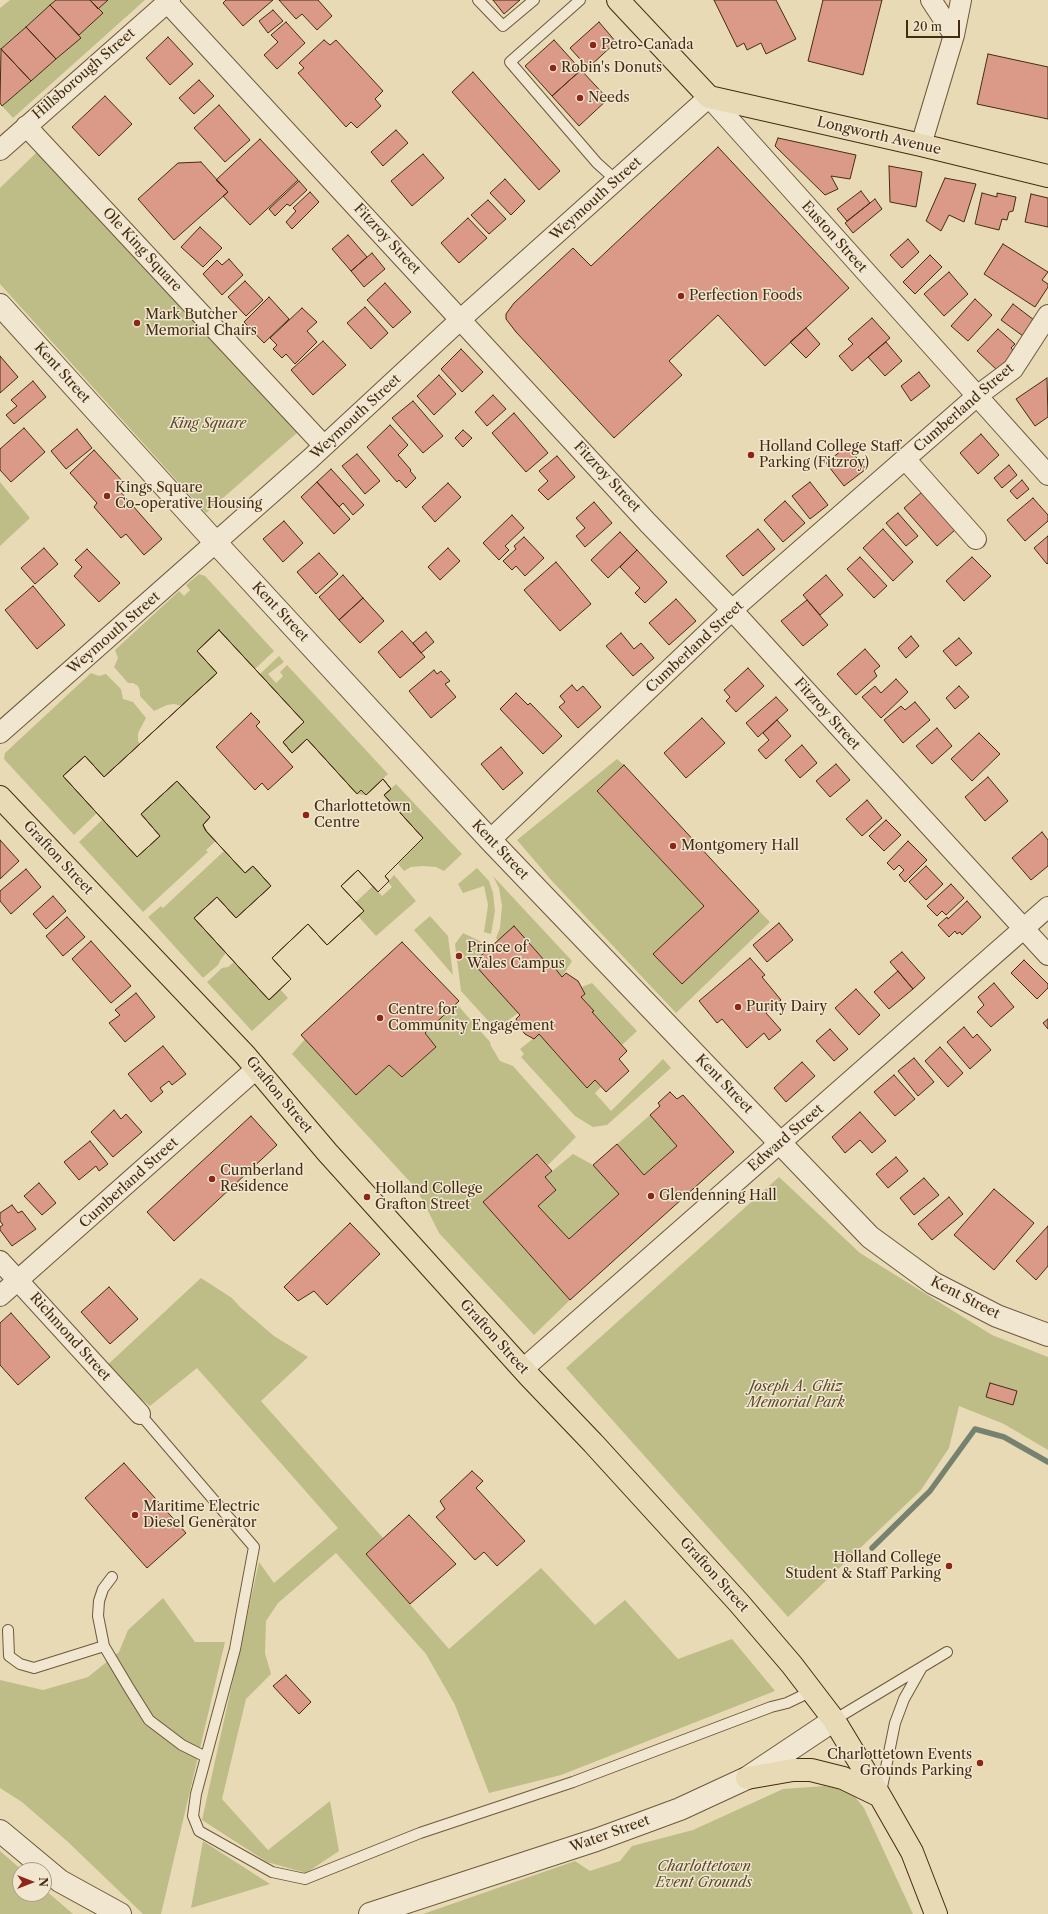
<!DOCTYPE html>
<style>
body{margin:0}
#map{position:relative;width:1048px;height:1914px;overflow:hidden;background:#e9dab6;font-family:"Libre Caslon Text",serif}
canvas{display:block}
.north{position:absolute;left:12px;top:1862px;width:40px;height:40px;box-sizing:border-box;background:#f1e7d0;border:1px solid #ac9c84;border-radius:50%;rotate:90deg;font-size:11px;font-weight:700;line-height:16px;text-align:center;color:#442c12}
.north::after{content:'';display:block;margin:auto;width:14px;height:18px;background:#8f2418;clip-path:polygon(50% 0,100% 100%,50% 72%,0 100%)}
.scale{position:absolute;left:906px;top:20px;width:54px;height:18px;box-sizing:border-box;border:2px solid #442c12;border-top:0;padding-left:5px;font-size:12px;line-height:14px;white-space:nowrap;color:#442c12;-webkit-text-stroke:3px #f1e7d0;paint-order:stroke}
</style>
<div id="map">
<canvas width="1048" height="1914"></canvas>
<div class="north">N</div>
<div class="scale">20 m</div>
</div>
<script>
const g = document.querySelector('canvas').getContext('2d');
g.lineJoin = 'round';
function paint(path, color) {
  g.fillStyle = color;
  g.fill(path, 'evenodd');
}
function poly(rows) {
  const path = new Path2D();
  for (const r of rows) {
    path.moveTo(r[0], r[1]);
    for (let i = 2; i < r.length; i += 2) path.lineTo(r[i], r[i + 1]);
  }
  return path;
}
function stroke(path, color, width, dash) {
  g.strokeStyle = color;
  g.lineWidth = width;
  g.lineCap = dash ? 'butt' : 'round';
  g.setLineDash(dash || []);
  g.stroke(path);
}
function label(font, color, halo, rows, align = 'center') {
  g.font = font + ' "Libre Caslon Text",serif';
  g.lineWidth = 3;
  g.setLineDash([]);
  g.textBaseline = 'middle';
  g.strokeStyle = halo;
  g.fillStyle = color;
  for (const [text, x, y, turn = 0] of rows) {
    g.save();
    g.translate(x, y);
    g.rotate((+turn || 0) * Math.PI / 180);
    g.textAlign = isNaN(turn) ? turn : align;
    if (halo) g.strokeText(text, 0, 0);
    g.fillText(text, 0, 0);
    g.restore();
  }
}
paint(poly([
 [10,0,56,0,0,50,0,8],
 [108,0,145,0,13,118,2,106,80,38,79,35,103,13,98,9],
 [37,152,298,432,206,513,0,284,0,188],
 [0,482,30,518,0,546],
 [199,574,205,576,274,651,255,669,219,631,197,651,217,673,181,706,174,704,167,705,154,711,140,696,140,691,138,686,133,683,128,683,114,667,118,658,115,650,179,591,184,596,190,590,186,585],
 [279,656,284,662,268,674,276,683,283,676,280,672,287,665,388,774,366,795,357,794,307,739,292,753,283,742,304,722,260,674],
 [91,673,99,676,106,674,121,689,123,699,133,702,146,718,138,733,138,741,140,744,104,777,85,756,63,776,97,813,74,835,4,759,5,753],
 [617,759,624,765,597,791,704,906,682,984,759,911,770,922,676,1013,552,881,517,840],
 [177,781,210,817,203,825,216,841,206,850,208,852,143,912,79,842,103,819,138,857,160,836,141,814],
 [396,784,462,854,444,871,436,867,423,866,411,867,404,871,398,864,423,838,384,795],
 [224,851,245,873,253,866,271,886,236,918,217,897,194,918,226,953,221,959,218,965,203,978,148,917,161,906,163,908],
 [477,868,489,881,493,893,495,911,491,934,484,932,488,905,484,886,463,893,458,884],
 [394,875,416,901,376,936,358,916,364,911,356,902,373,886,382,896,392,887,388,882],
 [493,876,572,961,562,977,554,968,552,969,514,926,498,941,496,938,500,928,502,906,499,888],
 [430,916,448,936,453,975,414,930],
 [463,933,480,941,488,950,473,963,518,1013,501,1026,495,1020,491,1024,461,991,455,944],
 [234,962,268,999,280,989,288,998,252,1031,207,982,222,968,228,967],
 [592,983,637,1031,622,1045,592,1012,593,1010,581,997,585,994,582,987],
 [456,1003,490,1042,491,1046,500,1061,513,1066,576,1137,548,1165,537,1154,483,1202,570,1300,534,1335,439,1233,423,1201,413,1185,292,1054,305,1039,356,1095,389,1065,402,1077,436,1047,425,1033],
 [539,1034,587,1088,595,1080,601,1087,595,1093,611,1111,663,1059,671,1068,607,1125,593,1127,575,1116,521,1057,524,1054,520,1049],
 [650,1115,677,1146,644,1175,617,1144],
 [573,1154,593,1165,619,1194,569,1239,538,1206,556,1190,545,1177],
 [779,1177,860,1253,992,1335,1048,1357,1048,1450,1004,1424,959,1406,949,1448,921,1490,788,1617,566,1368],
 [201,1278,232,1298,240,1307,274,1336,308,1357,261,1401,383,1538,366,1554,449,1649,541,1568,595,1625,625,1600,678,1659,732,1639,775,1691,561,1775,489,1793,455,1705,426,1654,336,1553,278,1603,266,1621,265,1653,271,1674,246,1699,222,1799,268,1850,330,1801,339,1851,306,1873,267,1862,202,1820,259,1562,274,1583,338,1528,197,1368,150,1406,103,1369],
 [163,1598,195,1642,225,1642,161,1914,143,1914,68,1842,22,1802,0,1788,0,1680,43,1690,88,1677,119,1652,128,1630],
 [824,1786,851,1792,864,1808,913,1914,423,1914,575,1861,590,1871,620,1861,632,1846,693,1830,783,1789],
 [203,1841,270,1884,191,1908],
 [0,1851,22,1870,20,1870,20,1894,44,1894,44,1889,73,1914,0,1914]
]), '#bebd88');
stroke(poly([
 [872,1548,930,1491,975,1429,1004,1437,1048,1462]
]), '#768270', 5.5);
const building = poly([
 [56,0,90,0,103,13,79,35,50,5,56,0],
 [90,0,108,0,98,9,90,0],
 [226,0,273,0,243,26,223,3,226,0],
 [279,0,318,0,332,16,317,30,302,14,296,19,279,0],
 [493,0,520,0,504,14,493,0],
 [714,0,776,0,796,39,766,54,761,43,747,50,744,43,737,47,714,0],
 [823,0,882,0,863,75,808,61,823,0],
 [50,5,81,38,56,59,26,27,50,5],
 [273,10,283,21,268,33,259,21,273,10],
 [286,22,305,43,277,69,264,55,278,42,271,35,286,22],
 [599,22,616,42,588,68,570,48,599,22],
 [26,27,56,59,31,81,1,49,26,27],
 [168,37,193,64,170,85,146,58,168,37],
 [324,40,330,45,336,40,383,91,375,99,381,106,357,128,351,122,346,127,298,73,304,68,299,63,324,40],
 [554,40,581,70,552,96,525,66,554,40],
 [1,49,31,81,2,106,0,103,1,49],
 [988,54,1048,67,1048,119,977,104,988,54],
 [581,70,608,99,579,126,552,96,581,70],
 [473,72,560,171,539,190,452,92,473,72],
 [199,80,214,96,194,114,179,98,199,80],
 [105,96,132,124,99,156,72,127,105,96],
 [219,105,250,140,225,162,194,128,219,105],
 [396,130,408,143,383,166,371,152,396,130],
 [778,138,856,155,850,179,831,176,838,189,825,195,775,146,778,138],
 [260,139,298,180,250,225,223,196,228,192,216,180,260,139],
 [718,147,849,288,765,366,718,315,669,361,682,375,614,438,516,332,506,319,506,314,514,303,573,248,591,266,718,147],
 [423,154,444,178,412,206,391,181,423,154],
 [201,162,228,192,174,240,138,199,178,163,201,162],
 [889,166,922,172,916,207,890,202,889,166],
 [945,178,976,184,964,222,949,215,941,231,926,221,945,178],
 [505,179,525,201,511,215,490,193,505,179],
 [299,181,307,190,290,206,287,204,275,216,269,209,299,181],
 [861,191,870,203,847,221,837,209,861,191],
 [310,192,319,202,292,229,286,222,296,211,293,208,310,192],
 [982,193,997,197,997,193,1016,197,1013,211,1009,212,1007,220,1002,219,999,230,975,224,982,193],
 [1031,194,1048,198,1048,227,1025,222,1031,194],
 [875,199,882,209,853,233,845,223,875,199],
 [488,200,506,219,489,234,471,215,488,200],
 [468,218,487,238,459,263,441,243,468,218],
 [200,227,222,248,203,267,181,247,200,227],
 [348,235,367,257,351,271,332,249,348,235],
 [908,239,919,252,902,268,890,255,908,239],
 [1003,244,1048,272,1042,280,1048,284,1048,287,1035,307,984,274,1003,244],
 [372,253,385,269,364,287,351,271,372,253],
 [930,255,942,267,915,294,903,282,930,255],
 [229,259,243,275,222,295,203,274,217,260,222,265,229,259],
 [949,272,968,294,944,316,924,294,949,272],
 [245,281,263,300,246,316,228,297,245,281],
 [385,283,411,312,393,328,367,300,385,283],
 [269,297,289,319,264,343,244,322,269,297],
 [975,299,992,315,968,341,951,326,975,299],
 [1013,304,1034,320,1023,336,1001,320,1013,304],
 [365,307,388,333,371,349,347,323,365,307],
 [302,308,317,322,307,331,317,342,295,364,286,354,282,358,273,349,277,345,270,338,302,308],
 [872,318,890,338,852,371,839,356,853,344,848,339,872,318],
 [806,328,820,344,806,358,790,342,806,328],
 [998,329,1015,344,1011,348,1016,353,999,372,977,351,998,329],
 [323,341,346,365,313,395,291,370,323,341],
 [886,342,902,361,885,376,868,357,886,342],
 [461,349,483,372,462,392,441,369,461,349],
 [0,356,18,377,0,393,0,356],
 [919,372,930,386,911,401,901,386,919,372],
 [439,375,456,394,434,415,417,396,439,375],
 [1047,378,1048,417,1035,426,1016,399,1047,378],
 [33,381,46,397,14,424,6,415,17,406,11,400,33,381],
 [493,395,506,409,487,426,475,412,493,395],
 [413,401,443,436,423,453,392,418,413,401],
 [514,413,548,453,526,472,492,433,514,413],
 [390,425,408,445,398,455,411,470,410,471,416,478,406,488,399,480,397,482,367,447,390,425],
 [24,428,45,452,11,482,0,470,0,449,24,428],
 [77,429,92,448,66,469,51,451,77,429],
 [463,430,472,438,463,447,455,438,463,430],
 [981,434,999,455,978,474,960,453,981,434],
 [847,446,866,469,844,486,826,463,847,446],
 [94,450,124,483,118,489,162,539,144,555,126,534,121,538,94,507,97,503,70,473,94,450],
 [357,454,380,481,365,494,342,466,357,454],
 [557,456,575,477,548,500,538,490,548,481,539,471,557,456],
 [1009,465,1017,475,1002,488,994,478,1009,465],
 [331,469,364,505,353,515,343,503,339,507,317,482,331,469],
 [1022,480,1029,489,1017,499,1010,491,1022,480],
 [317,482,350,519,334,534,301,497,317,482],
 [810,482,828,505,810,519,792,496,810,482],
 [448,483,461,497,435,522,422,507,448,483],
 [922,492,955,530,937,546,904,508,922,492],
 [1033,498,1048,515,1048,521,1025,541,1007,520,1033,498],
 [785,501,805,523,783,542,764,520,785,501],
 [594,502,612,523,585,547,576,536,585,528,576,518,594,502],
 [898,513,918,536,906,546,886,523,898,513],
 [512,515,524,528,505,546,509,550,499,560,483,543,512,515],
 [284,521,303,543,283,562,263,539,284,521],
 [758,529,775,549,743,576,726,556,758,529],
 [883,529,913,562,893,581,863,548,883,529],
 [620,532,637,550,608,578,591,560,620,532],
 [1048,536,1048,563,1047,564,1034,548,1048,536],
 [524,537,544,558,525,576,516,566,512,570,503,561,516,549,514,546,524,537],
 [44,548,58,564,35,584,21,568,44,548],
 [448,548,460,561,440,580,428,567,448,548],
 [87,549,120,583,99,602,74,576,82,567,75,560,87,549],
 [637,550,667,582,645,603,635,593,640,588,620,567,637,550],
 [319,553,338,574,316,594,297,572,319,553],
 [860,557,887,586,874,598,847,569,860,557],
 [972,557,991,576,964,601,946,581,972,557],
 [556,562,591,604,560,631,524,590,556,562],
 [343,575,363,598,339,620,319,597,343,575],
 [826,575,843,595,820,615,803,595,826,575],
 [33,586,65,625,37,649,5,610,33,586],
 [363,598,384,621,360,643,339,620,363,598],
 [676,599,696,621,669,645,649,623,676,599],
 [807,600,828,625,803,646,781,621,807,600],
 [219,630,304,722,283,742,292,753,307,739,357,794,361,790,366,795,383,779,391,789,384,795,423,838,385,876,389,881,378,892,358,870,341,886,364,911,327,945,308,924,272,958,291,979,269,1000,194,918,217,897,236,918,271,886,253,866,245,873,206,831,203,825,210,817,177,781,141,814,160,836,137,857,63,776,85,756,104,777,217,673,197,651,219,630],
 [251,713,260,722,256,726,293,767,268,790,262,783,255,790,216,747,251,713],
 [219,630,304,722,283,742,292,753,307,739,357,794,361,790,366,795,383,779,391,789,384,795,423,838,385,876,389,881,378,892,358,870,341,886,364,911,327,945,308,924,272,958,291,979,269,1000,194,918,217,897,236,918,271,886,253,866,245,873,206,831,203,825,210,817,177,781,141,814,160,836,137,857,63,776,85,756,104,777,217,673,197,651,219,630],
 [402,631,425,657,400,678,378,652,402,631],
 [426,632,434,642,421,653,413,643,426,632],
 [621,633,634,649,641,643,654,658,633,676,606,646,621,633],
 [911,636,919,646,906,658,898,648,911,636],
 [959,638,972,653,956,666,943,651,959,638],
 [865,649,880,666,874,671,877,676,856,695,837,674,865,649],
 [748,668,764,686,736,712,726,701,730,697,724,690,748,668],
 [434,670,437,674,441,671,450,681,445,684,456,697,431,718,409,691,434,670],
 [896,679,908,692,881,718,862,697,875,686,881,693,896,679],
 [572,685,577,691,583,686,601,707,578,728,559,707,565,702,560,696,572,685],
 [959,686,969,697,955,709,946,698,959,686],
 [516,693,528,705,530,703,562,736,543,754,500,709,516,693],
 [776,697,788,710,758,737,746,723,776,697],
 [915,702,930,720,903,743,884,720,901,706,905,710,915,702],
 [702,718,725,743,686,778,664,753,702,718],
 [777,720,791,736,766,759,758,750,769,740,763,733,777,720],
 [937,728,952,746,932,764,916,746,937,728],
 [979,733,1000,754,972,781,951,759,979,733],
 [802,745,817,763,800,778,785,760,802,745],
 [501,747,523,773,503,790,481,764,501,747],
 [836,764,850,780,830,797,816,781,836,764],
 [624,765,759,911,682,984,653,954,704,906,597,791,624,765],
 [988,777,1008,801,985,821,965,797,988,777],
 [867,800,882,818,862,836,846,819,867,800],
 [886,820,901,835,884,851,869,836,886,820],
 [1042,832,1048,840,1048,866,1031,880,1012,858,1042,832],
 [0,840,19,861,0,879,0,840],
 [908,841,927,860,905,882,899,875,904,870,899,865,894,870,887,863,908,841],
 [926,866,943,884,926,900,909,882,926,866],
 [26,869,41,887,11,914,0,901,0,891,26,869],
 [951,884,964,898,946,915,942,911,937,916,927,906,951,884],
 [53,896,66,911,46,929,33,914,53,896],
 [967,901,981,917,962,935,960,932,957,934,955,931,949,937,938,925,947,917,948,919,967,901],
 [67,917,85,937,63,956,46,936,67,917],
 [779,923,793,940,767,962,753,945,779,923],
 [514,926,552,969,554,967,562,977,566,973,578,981,585,994,581,997,594,1011,592,1012,627,1051,619,1059,629,1071,606,1092,595,1080,587,1088,539,1034,534,1039,525,1034,520,1028,516,1019,520,1015,473,963,514,926],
 [91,941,131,986,111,1003,72,959,91,941],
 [402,942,459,1001,425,1033,436,1047,402,1077,389,1065,356,1095,301,1035,402,942],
 [902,952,925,978,913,989,890,962,902,952],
 [750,958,765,975,762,977,781,1000,766,1013,781,1030,769,1040,764,1033,747,1048,722,1019,717,1023,699,1001,750,958],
 [1024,960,1048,984,1048,988,1037,999,1011,973,1024,960],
 [898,971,913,989,889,1009,874,992,898,971],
 [994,983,1014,1007,991,1027,977,1012,984,1005,978,997,994,983],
 [856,989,880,1015,859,1035,835,1008,856,989],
 [136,993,155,1017,125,1042,109,1023,120,1015,115,1010,136,993],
 [1048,1019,1048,1029,1043,1023,1048,1019],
 [964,1027,973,1038,977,1034,991,1050,970,1069,947,1042,964,1027],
 [830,1029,848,1049,834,1061,816,1041,830,1029],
 [163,1046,186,1074,172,1085,169,1081,160,1088,163,1092,151,1102,128,1074,163,1046],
 [940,1047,963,1073,948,1087,925,1061,940,1047],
 [914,1058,934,1082,918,1096,898,1071,914,1058],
 [802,1062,815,1076,786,1102,774,1088,802,1062],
 [894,1075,915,1099,895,1116,874,1092,894,1075],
 [670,1092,677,1099,683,1095,734,1152,570,1300,483,1202,537,1154,552,1171,545,1177,556,1190,538,1206,569,1239,619,1194,593,1165,617,1144,644,1175,677,1146,650,1115,660,1106,658,1103,670,1092],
 [114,1110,121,1119,126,1114,142,1132,113,1157,91,1132,114,1110],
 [860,1112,886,1141,872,1153,860,1140,845,1153,832,1137,860,1112],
 [251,1116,277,1145,174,1241,147,1212,251,1116],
 [90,1141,108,1164,99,1171,96,1166,79,1180,64,1162,90,1141],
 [896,1157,908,1171,888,1188,876,1174,896,1157],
 [924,1178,939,1195,914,1215,900,1198,924,1178],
 [39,1183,56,1203,42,1215,24,1196,39,1183],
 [994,1189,1034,1223,994,1270,954,1235,994,1189],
 [949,1197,963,1214,932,1240,918,1224,949,1197],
 [12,1205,18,1213,22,1211,36,1229,12,1246,0,1230,0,1227,3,1225,0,1221,0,1213,12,1205],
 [350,1223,380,1254,327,1305,314,1291,298,1301,284,1287,350,1223],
 [1048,1226,1048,1266,1036,1280,1016,1261,1048,1226],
 [109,1287,138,1319,110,1344,81,1312,109,1287],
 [11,1313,50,1357,18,1385,0,1365,0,1323,11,1313],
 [990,1383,1017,1391,1013,1405,986,1397,990,1383],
 [124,1463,186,1533,147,1568,85,1498,124,1463],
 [472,1471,483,1481,476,1488,525,1541,497,1566,484,1552,475,1560,436,1517,445,1509,440,1501,472,1471],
 [409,1515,456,1564,410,1604,366,1554,409,1515],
 [286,1675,311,1702,299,1714,273,1686,286,1675]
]);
paint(building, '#da9a87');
stroke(building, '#442c12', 1);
const service = poly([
 [478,0,503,26,534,0],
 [580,0,510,62,597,163,617,181],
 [140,1414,254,1547,235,1649,196,1794,193,1816,199,1831,272,1872,305,1879,420,1833,573,1782,771,1707,787,1703,812,1691],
 [8,1630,9,1656,20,1664,34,1668,104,1646,129,1688,149,1720,182,1745,206,1757],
 [104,1646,98,1616,99,1601,103,1589,112,1577],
 [834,1720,947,1652],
 [881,1792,895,1723,904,1699,922,1667]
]);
const minor = poly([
 [165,0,648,523,732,610,1048,955],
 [931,0,954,35],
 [26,126,324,446],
 [921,145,954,35,961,0],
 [0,150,170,0],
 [905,459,976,539],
 [0,733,310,459,461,319,709,97,1048,475],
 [490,840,732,610,977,396,1013,369,1048,315],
 [0,1261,140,1414],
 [0,1296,256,1069],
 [523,1369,1048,907]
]);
const tertiary = poly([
 [0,305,216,543,490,840,870,1237,933,1283,997,1316,1048,1335],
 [0,1831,60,1881,120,1914],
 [370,1914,596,1840,680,1809,747,1778,834,1720]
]);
const primary = poly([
 [618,0,709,97,921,145,1048,176],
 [0,797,245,1055,327,1152,529,1376,593,1443,739,1603,792,1665,834,1720,880,1796,912,1852,936,1914],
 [747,1778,793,1770,811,1770,843,1778,880,1796]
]);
stroke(service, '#6d583b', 12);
stroke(minor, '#6d583b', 22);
stroke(tertiary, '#6d583b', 24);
stroke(primary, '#442c12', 24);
stroke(service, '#f1e7d0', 10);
stroke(minor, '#f1e7d0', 20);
stroke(tertiary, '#f1e7d0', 22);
stroke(primary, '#e9dab6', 22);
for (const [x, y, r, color] of [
 [593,45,4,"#8f2418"],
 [553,68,4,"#8f2418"],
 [580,98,4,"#8f2418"],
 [681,296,4,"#8f2418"],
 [137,323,4,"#8f2418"],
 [751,455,4,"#8f2418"],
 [107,496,4,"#8f2418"],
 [306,815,4,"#8f2418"],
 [673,846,4,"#8f2418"],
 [459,956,4,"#8f2418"],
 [738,1007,4,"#8f2418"],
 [380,1018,4,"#8f2418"],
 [212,1179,4,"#8f2418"],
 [651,1196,4,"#8f2418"],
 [367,1197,4,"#8f2418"],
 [135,1515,4,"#8f2418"],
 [949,1566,4,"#8f2418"],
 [980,1763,4,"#8f2418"]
]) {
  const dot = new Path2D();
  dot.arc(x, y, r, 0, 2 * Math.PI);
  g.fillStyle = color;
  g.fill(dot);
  stroke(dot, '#f1e7d0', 1.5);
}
label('14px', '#442c12', '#f1e7d0', [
 ["Petro-Canada",601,45],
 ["Robin's Donuts",561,68],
 ["Needs",588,98],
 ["Perfection Foods",689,296],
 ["Mark Butcher",145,315],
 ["Memorial Chairs",145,331],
 ["Holland College Staff",759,447],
 ["Parking (Fitzroy)",759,463],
 ["Kings Square",115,488],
 ["Co-operative Housing",115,504],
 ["Charlottetown",314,807],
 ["Centre",314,823],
 ["Montgomery Hall",681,846],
 ["Prince of",467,948],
 ["Wales Campus",467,964],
 ["Purity Dairy",746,1007],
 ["Centre for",388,1010],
 ["Community Engagement",388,1026],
 ["Cumberland",220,1171],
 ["Residence",220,1187],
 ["Holland College",375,1189],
 ["Grafton Street",375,1205],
 ["Glendenning Hall",659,1196],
 ["Maritime Electric",143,1507],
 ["Diesel Generator",143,1523],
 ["Holland College",941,1558,"right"],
 ["Student & Staff Parking",941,1574,"right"],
 ["Charlottetown Events",972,1755,"right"],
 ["Grounds Parking",972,1771,"right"]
], 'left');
label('14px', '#442c12', '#f1e7d0', [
 ["Hillsborough Street",84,74,-41],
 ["Longworth Avenue",879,136,13],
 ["Weymouth Street",596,199,-42],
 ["Euston Street",834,237,48],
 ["Fitzroy Street",387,239,47],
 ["Ole King Square",142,250,47],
 ["Kent Street",62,373,48],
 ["Cumberland Street",964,408,-41],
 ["Weymouth Street",356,417,-43],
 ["Fitzroy Street",607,477,47],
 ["Kent Street",280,612,47],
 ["Weymouth Street",114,633,-41],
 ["Cumberland Street",695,647,-43],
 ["Fitzroy Street",827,714,48],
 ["Kent Street",500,850,47],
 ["Grafton Street",58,858,47],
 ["Kent Street",724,1084,46],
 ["Grafton Street",279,1095,50],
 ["Edward Street",786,1138,-41],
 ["Cumberland Street",129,1183,-42],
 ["Kent Street",965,1298,27],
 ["Richmond Street",70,1337,48],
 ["Grafton Street",494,1337,48],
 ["Grafton Street",714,1575,48],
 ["Water Street",610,1834,-20]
]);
label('italic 14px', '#5c492a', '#f1e7d0', [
 ["King Square",208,424],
 ["Joseph A. Ghiz",796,1387],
 ["Memorial Park",796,1403],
 ["Charlottetown",704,1867],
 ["Event Grounds",704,1883]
]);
</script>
